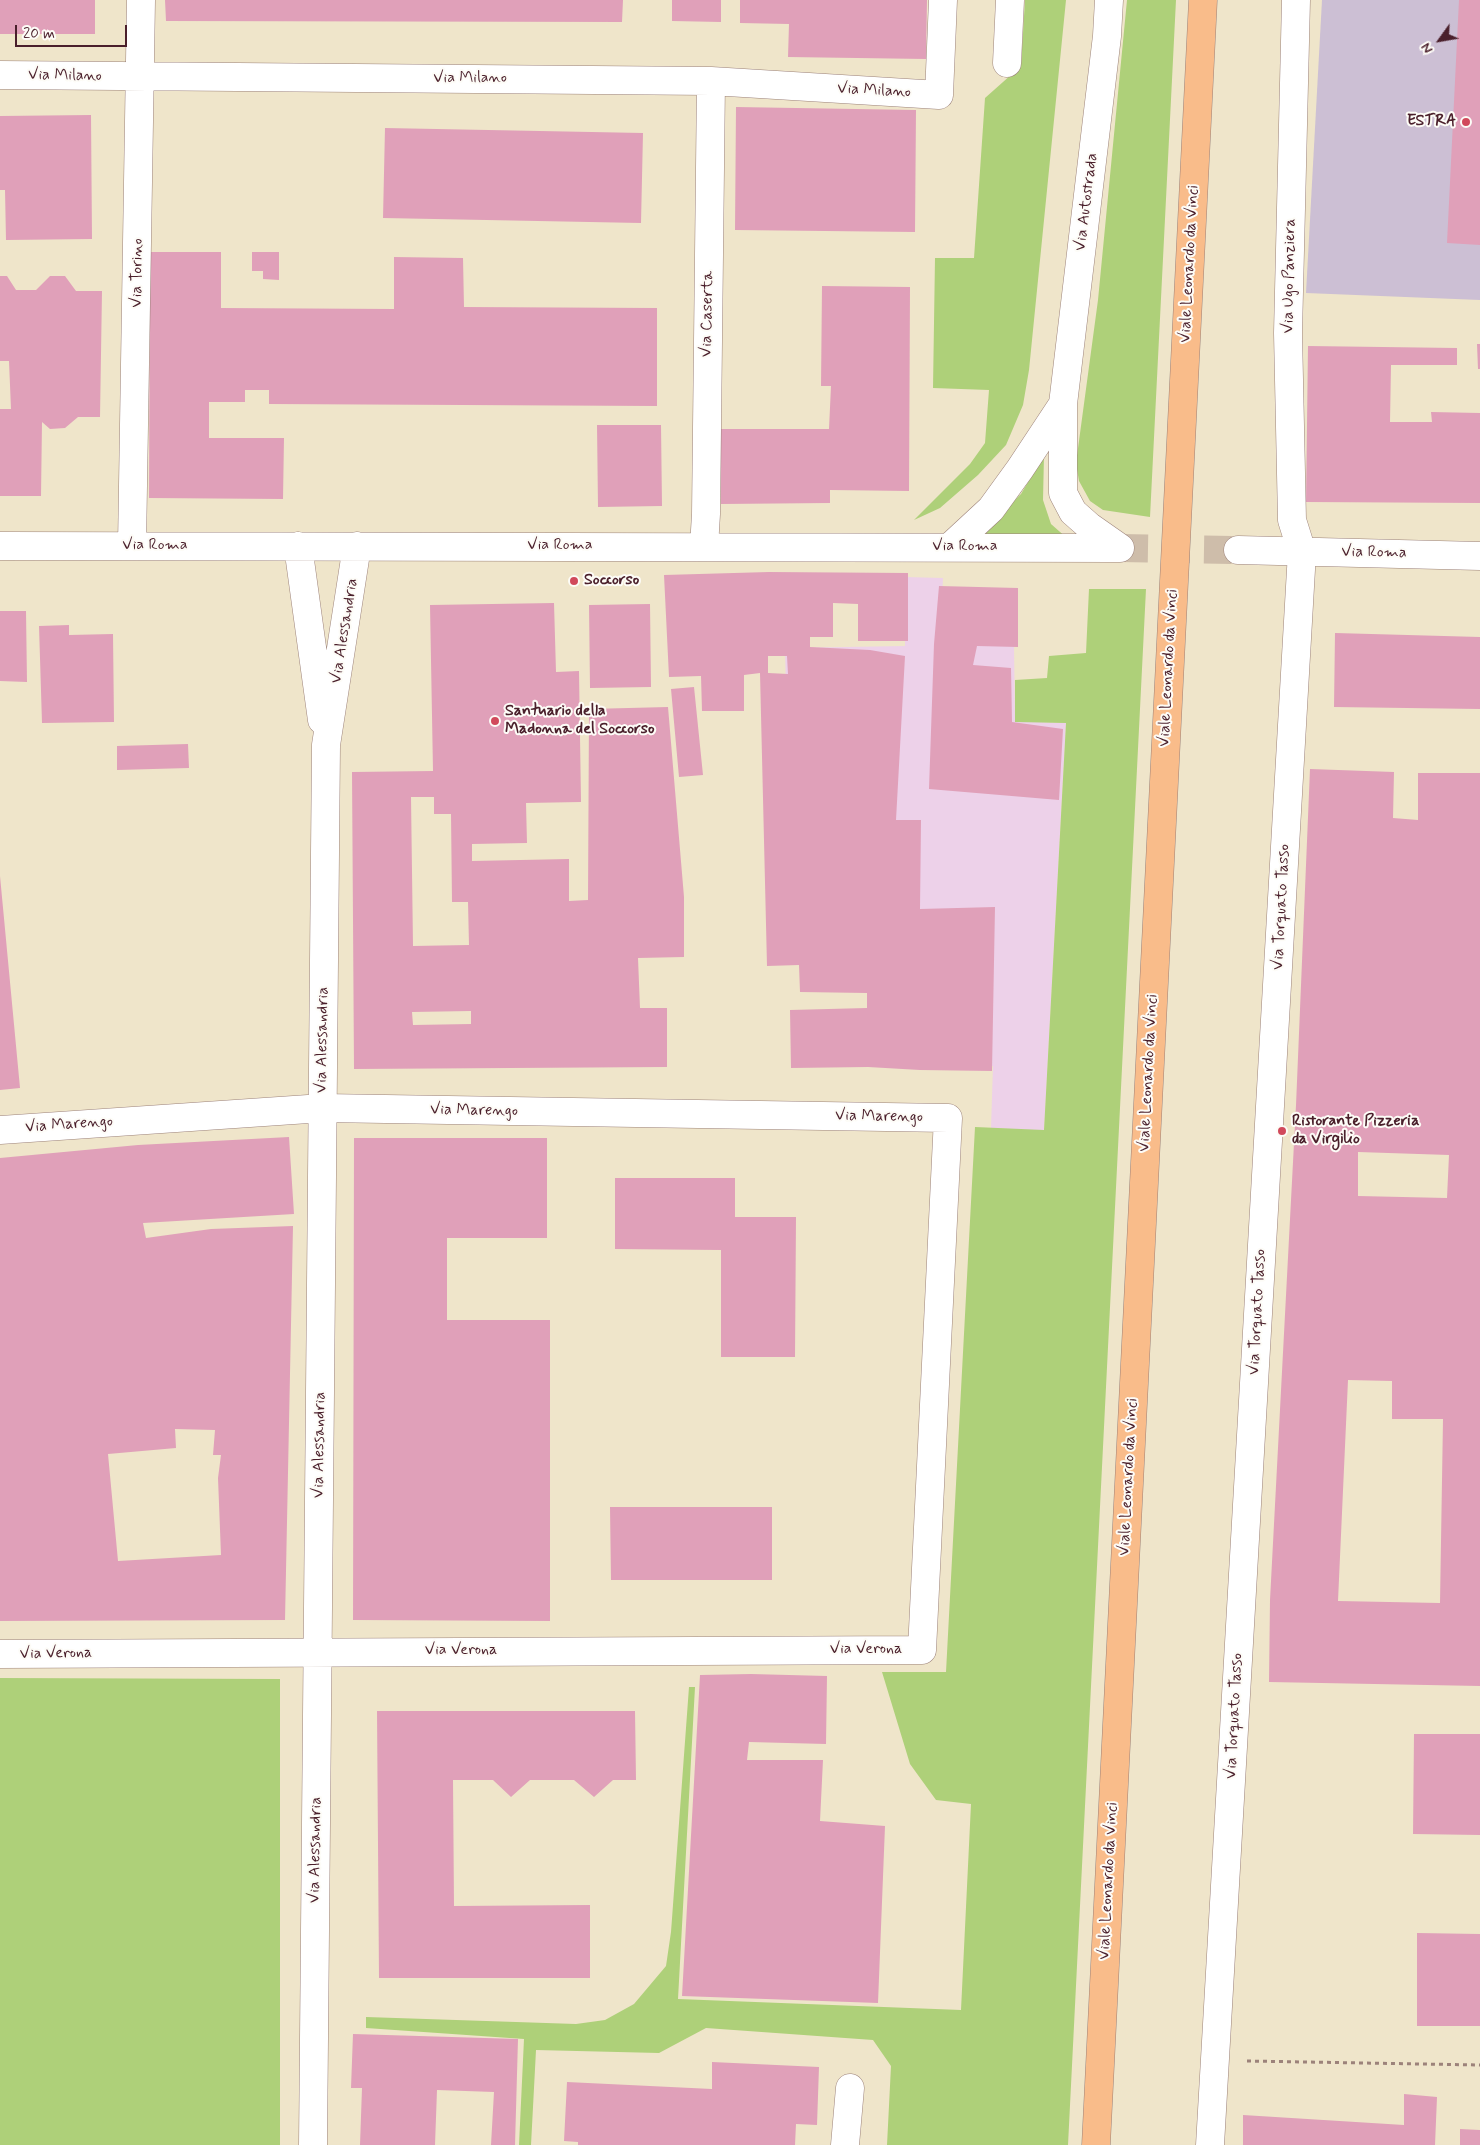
<!DOCTYPE html>
<style>
body{margin:0}
#map{position:relative;width:1480px;height:2145px;overflow:hidden;background:#efe5ca;font-family:Mynerve,sans-serif}
canvas{display:block}
.north{position:absolute;left:1415px;top:15px;width:50px;height:50px;-webkit-text-stroke:4px #fdfcf7;paint-order:stroke;rotate:238deg;font-size:14px;font-weight:700;line-height:20px;text-align:center;color:#4a1f2b}
.north::after{content:'';display:block;margin:auto;width:18px;height:22px;background:#4a1f2b;clip-path:polygon(50% 0,100% 100%,50% 72%,0 100%)}
.scale{position:absolute;left:15px;top:25px;width:112px;height:22px;box-sizing:border-box;border:2px solid #4a1f2b;border-top:0;padding-left:6px;font-size:15px;line-height:18px;white-space:nowrap;color:#4a1f2b;-webkit-text-stroke:4px #fdfcf7;paint-order:stroke}
</style>
<div id="map">
<canvas width="1480" height="2145"></canvas>
<div class="north">N</div>
<div class="scale">20 m</div>
</div>
<script>
const g = document.querySelector('canvas').getContext('2d');
g.lineJoin = 'round';
function paint(path, color) {
  g.fillStyle = color;
  g.fill(path, 'evenodd');
}
function poly(rows) {
  const path = new Path2D();
  for (const r of rows) {
    path.moveTo(r[0], r[1]);
    for (let i = 2; i < r.length; i += 2) path.lineTo(r[i], r[i + 1]);
  }
  return path;
}
function stroke(path, color, width, dash) {
  g.strokeStyle = color;
  g.lineWidth = width;
  g.lineCap = dash ? 'butt' : 'round';
  g.setLineDash(dash || []);
  g.stroke(path);
}
function label(font, color, halo, rows, align = 'center') {
  g.font = font + ' Mynerve,sans-serif';
  g.lineWidth = 4;
  g.setLineDash([]);
  g.textBaseline = 'middle';
  g.strokeStyle = halo;
  g.fillStyle = color;
  for (const [text, x, y, turn = 0] of rows) {
    g.save();
    g.translate(x, y);
    g.rotate((+turn || 0) * Math.PI / 180);
    g.textAlign = isNaN(turn) ? turn : align;
    if (halo) g.strokeText(text, 0, 0);
    g.fillText(text, 0, 0);
    g.restore();
  }
}
paint(poly([
 [905,577,943,578,940,642,1014,645,1015,721,1066,723,1044,1131,991,1128,993,1066,966,1066,790,862,785,648,905,646]
]), '#edd1e9');
paint(poly([
 [1322,0,1480,0,1480,300,1306,293]
]), '#ccbfd4');
paint(poly([
 [1025,0,1066,0,1029,370,1023,405,1006,445,978,475,940,508,914,520,970,464,985,443,989,390,933,388,935,258,974,258,985,98,1021,66],
 [1127,0,1176,0,1150,517,1103,510,1090,501,1079,481,1076,463,1098,300],
 [1044,455,1043,500,1051,524,1068,539,983,534,999,515,1021,494],
 [1089,589,1146,589,1068,2145,887,2145,891,2066,873,2040,706,2028,659,2053,536,2050,531,2145,519,2145,524,2039,366,2028,366,2017,576,2024,605,2020,634,2004,666,1966,671,1932,689,1687,695,1687,678,1999,961,2010,971,1804,936,1800,910,1764,882,1672,946,1672,975,1127,1044,1130,1066,723,1015,722,1015,680,1047,678,1049,656,1086,653],
 [0,1678,280,1679,280,2145,0,2145]
]), '#aed079');
paint(poly([
 [0,0,95,0,95,34,0,34],
 [165,0,623,0,622,22,166,21],
 [672,0,721,0,721,22,672,21],
 [740,0,927,0,926,59,788,57,789,24,740,23],
 [1459,0,1480,0,1480,245,1447,243],
 [736,107,916,110,915,232,735,230],
 [91,115,92,239,6,240,5,190,0,190,0,116],
 [385,128,643,133,641,223,383,218],
 [150,252,221,252,221,308,394,309,394,257,463,258,464,307,657,308,657,406,269,404,269,390,245,390,245,402,209,402,209,438,284,438,283,499,149,498],
 [252,252,279,252,279,280,263,279,263,271,252,271],
 [0,276,7,276,16,290,36,290,50,276,65,276,76,291,102,291,100,417,78,417,65,428,50,429,42,422,41,496,0,496,0,409,11,409,9,361,0,361],
 [822,286,910,287,909,491,830,490,830,503,721,504,720,429,829,429,831,386,821,386],
 [1477,344,1480,344,1480,369,1478,369],
 [1308,346,1457,348,1457,365,1391,365,1390,422,1432,422,1431,412,1480,413,1480,503,1306,502],
 [597,425,661,425,662,506,598,507],
 [769,572,908,573,908,641,858,641,858,604,833,603,833,637,810,637,810,647,870,650,905,656,896,820,921,820,920,909,995,907,992,1071,920,1070,868,1067,791,1068,790,1010,867,1008,867,993,800,992,799,965,767,966,760,673,744,675,744,711,702,711,701,676,669,677,664,575],
 [768,656,787,656,788,674,768,673],
 [939,586,1018,588,1018,647,977,646,973,665,1011,668,1012,722,1063,729,1059,800,929,789,934,644],
 [554,603,556,672,579,671,581,802,526,803,527,843,472,844,472,861,569,859,569,901,588,900,589,709,668,707,684,897,684,957,638,958,640,1008,667,1008,667,1067,354,1069,352,772,433,771,430,605],
 [411,797,434,797,434,814,451,814,452,902,468,902,469,945,413,946],
 [471,1011,471,1024,413,1025,412,1012],
 [650,604,651,687,590,688,589,605],
 [0,611,26,611,27,682,0,681],
 [69,625,69,635,113,634,114,722,42,723,39,626],
 [1335,633,1480,637,1480,709,1334,707],
 [694,687,703,775,679,777,671,689],
 [188,744,189,768,117,770,117,746],
 [1310,769,1394,772,1393,818,1418,820,1418,773,1480,773,1480,1686,1269,1682,1270,1600,1296,1105],
 [1358,1152,1449,1155,1447,1198,1358,1196],
 [1348,1380,1392,1381,1392,1419,1443,1419,1440,1603,1338,1601],
 [0,876,20,1088,0,1090],
 [289,1137,294,1214,143,1223,146,1238,211,1229,293,1226,285,1620,0,1621,0,1158,138,1145],
 [175,1429,215,1430,213,1455,221,1455,218,1478,221,1555,118,1561,108,1454,176,1448],
 [354,1138,547,1138,547,1238,447,1238,447,1320,550,1320,550,1621,353,1620],
 [615,1178,735,1178,735,1217,796,1217,795,1357,721,1357,721,1250,615,1249],
 [610,1507,772,1507,772,1580,611,1580],
 [751,1674,827,1676,826,1744,749,1742,747,1760,823,1760,820,1821,885,1826,878,2003,682,1996,700,1675],
 [377,1711,635,1711,636,1780,613,1780,594,1797,574,1780,530,1780,511,1797,493,1780,453,1780,454,1906,590,1905,590,1978,379,1978],
 [1414,1734,1480,1734,1480,1835,1413,1834],
 [1417,1933,1480,1934,1480,2026,1417,2026],
 [353,2034,518,2039,515,2145,491,2145,494,2092,437,2090,435,2145,360,2145,362,2088,351,2088],
 [712,2062,819,2067,817,2125,796,2124,795,2145,578,2145,578,2142,564,2141,567,2082,712,2089],
 [1404,2094,1437,2097,1435,2145,1243,2145,1243,2115,1404,2125],
 [1460,2129,1480,2130,1480,2145,1460,2145]
]), '#e0a0b9');
stroke(poly([
 [1120,548,1238,550]
]), '#cebdaa', 28, [28, 14]);
const minor = poly([
 [1109,0,1107,36,1063,404,1063,493,1073,512,1090,527,1120,548],
 [1007,63,1010,0],
 [0,75,711,81,939,95,943,0],
 [0,546,1120,548],
 [132,546,141,0],
 [298,546,322,720],
 [704,547,706,514,711,81],
 [950,547,991,509,1020,469,1063,404],
 [1238,550,1480,556],
 [0,1130,323,1108,948,1118,922,1650,0,1654],
 [313,2145,326,745,357,546],
 [845,2145,850,2088],
 [1210,2145,1302,552,1292,520,1288,333,1296,0]
]);
const highway = poly([
 [1096,2145,1203,0]
]);
stroke(minor, '#9c827a', 29);
stroke(highway, '#9c827a', 29);
stroke(poly([
 [1247,2061,1480,2065]
]), '#9c827a', 3, [4, 4]);
stroke(minor, '#fff', 28);
stroke(highway, '#f9bc8a', 28);
for (const [x, y, r, color] of [
 [1466,122,5,"#d1495b"],
 [574,581,5,"#d1495b"],
 [495,721,5,"#d1495b"],
 [1282,1131,5,"#d1495b"]
]) {
  const dot = new Path2D();
  dot.arc(x, y, r, 0, 2 * Math.PI);
  g.fillStyle = color;
  g.fill(dot);
  stroke(dot, '#fdfcf7', 2);
}
label('16px', '#4a1f2b', '#fdfcf7', [
 ["Via Milano",65,76,1],
 ["Via Milano",470,79],
 ["Via Milano",874,91,3],
 ["Via Autostrada",1087,202,-83],
 ["Viale Leonardo da Vinci",1190,264,-87],
 ["Via Torino",138,273,-89],
 ["Via Ugo Panziera",1290,276,-89],
 ["Via Caserta",708,314,-89],
 ["Via Roma",155,546],
 ["Via Roma",560,546],
 ["Via Roma",965,547],
 ["Via Roma",1374,553,1],
 ["Via Alessandria",345,631,-81],
 ["Viale Leonardo da Vinci",1169,668,-87],
 ["Via Torquato Tasso",1282,907,-87],
 ["Via Alessandria",323,1040,-89],
 ["Viale Leonardo da Vinci",1149,1073,-87],
 ["Via Marengo",474,1111,1],
 ["Via Marengo",879,1117,1],
 ["Via Marengo",69,1125,-4],
 ["Via Torquato Tasso",1258,1312,-87],
 ["Via Alessandria",320,1445,-89],
 ["Viale Leonardo da Vinci",1129,1477,-87],
 ["Via Verona",866,1650],
 ["Via Verona",461,1651],
 ["Via Verona",56,1654,-1],
 ["Via Torquato Tasso",1235,1716,-87],
 ["Via Alessandria",316,1850,-89],
 ["Viale Leonardo da Vinci",1109,1881,-87]
]);
label('bold 16px', '#4a1f2b', '#fdfcf7', [
 ["ESTRA",1456,122,"right"],
 ["Soccorso",584,581],
 ["Santuario della",505,712],
 ["Madonna del Soccorso",505,730],
 ["Ristorante Pizzeria",1292,1122],
 ["da Virgilio",1292,1140]
], 'left');
</script>
